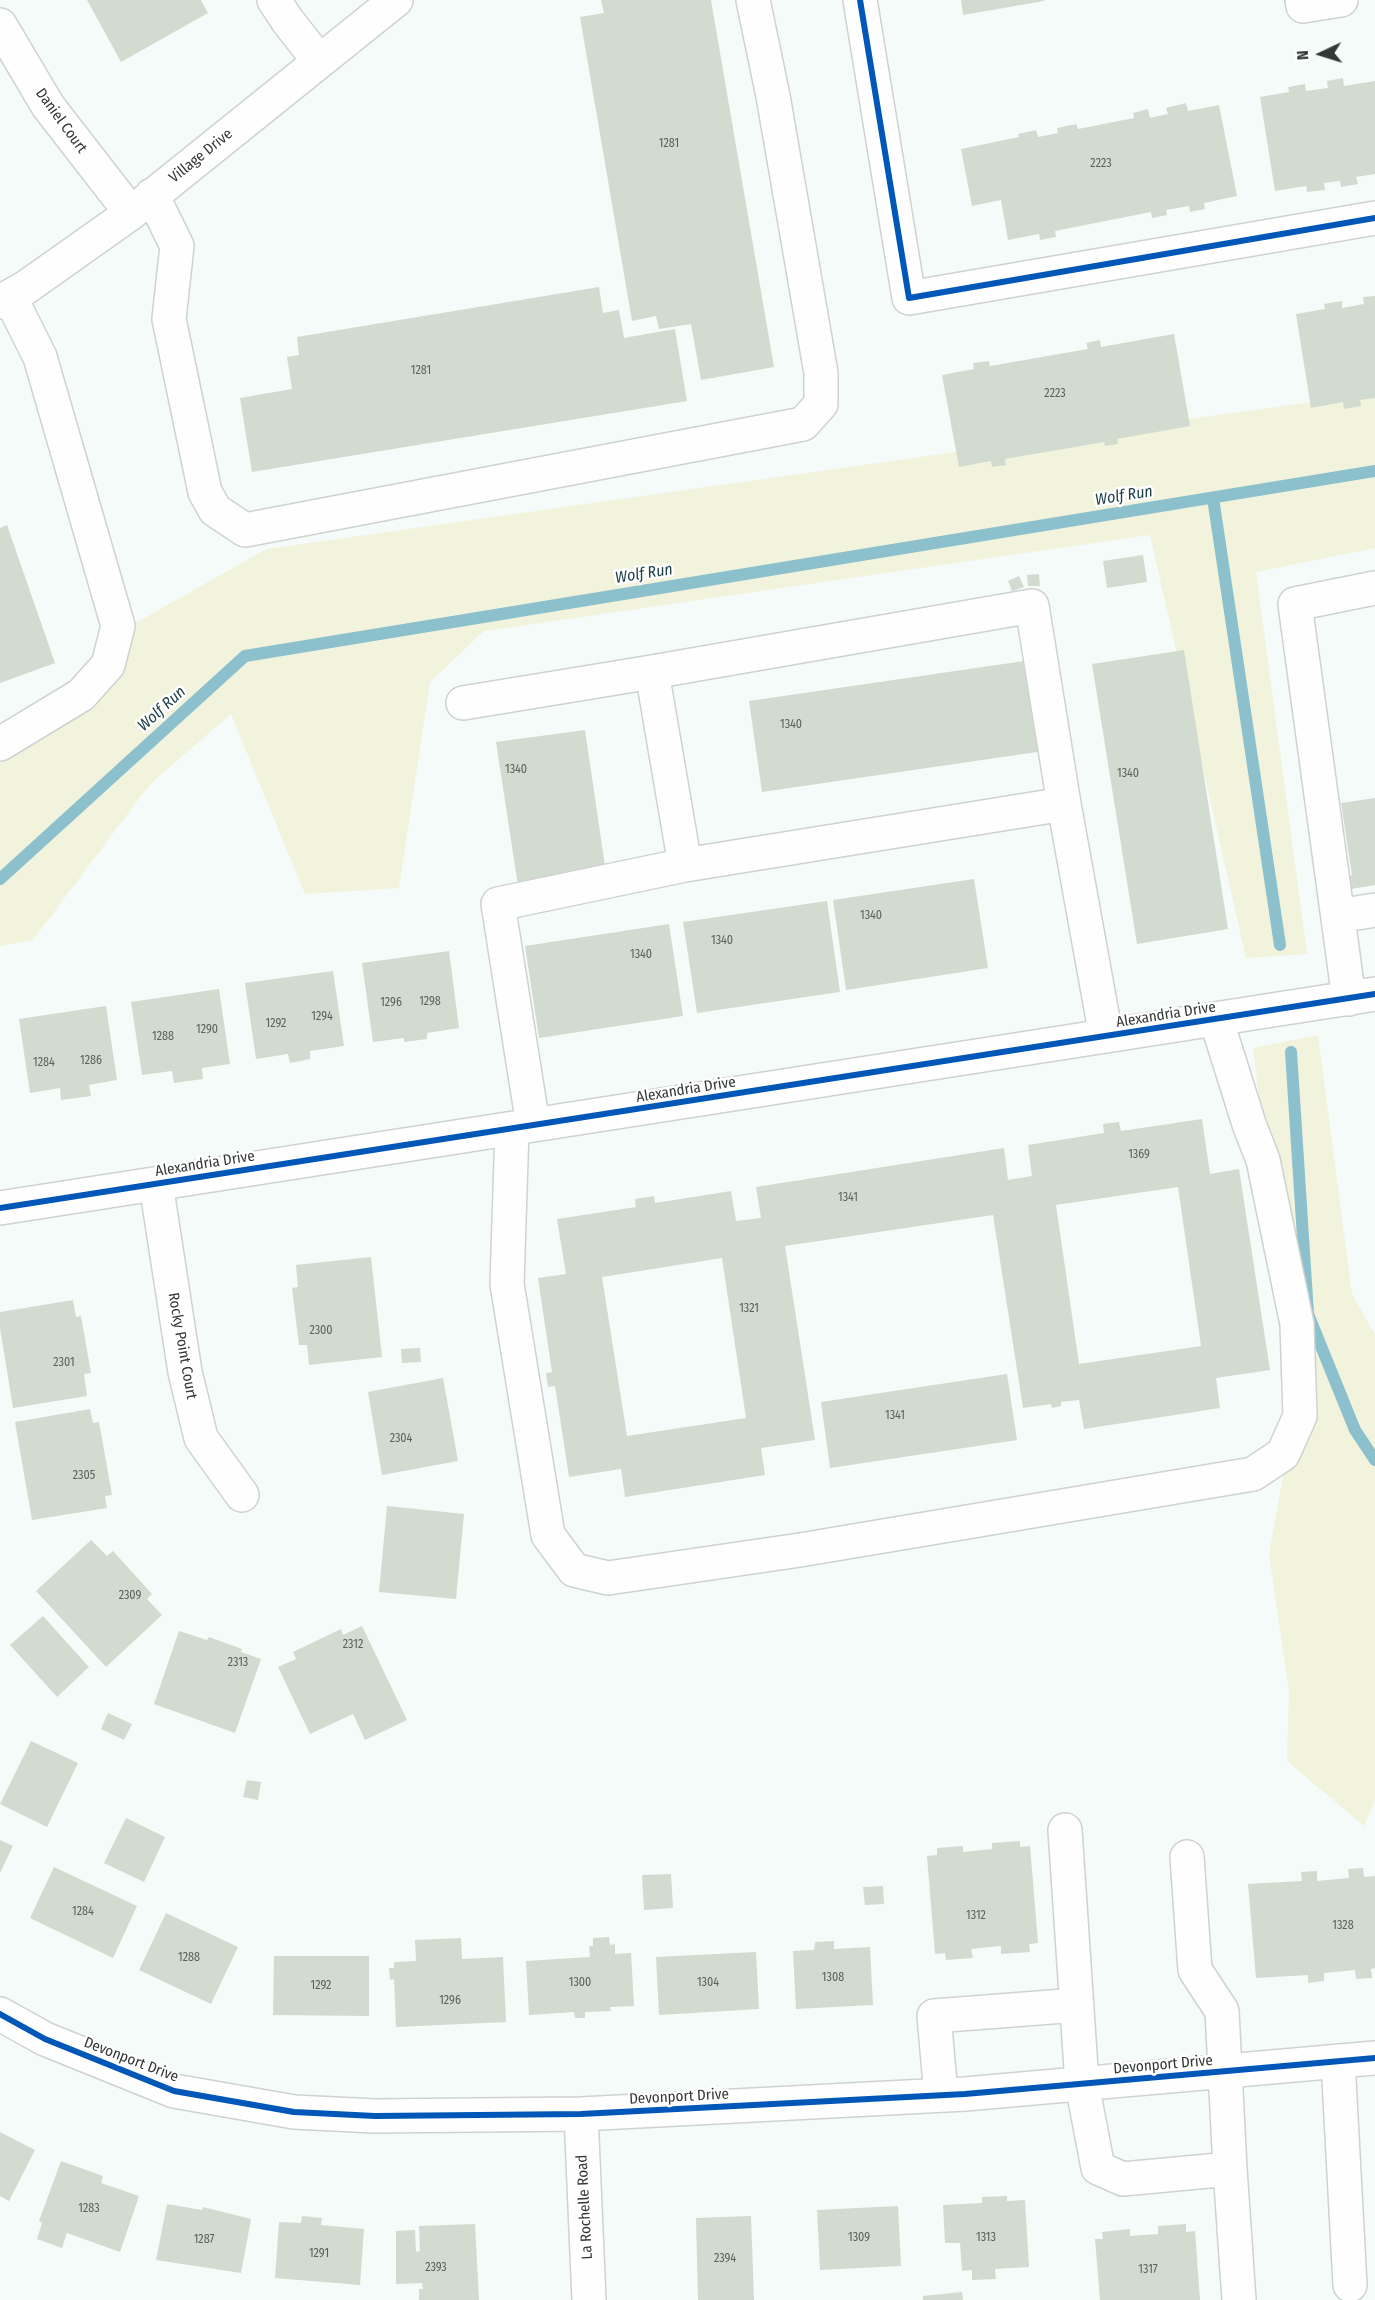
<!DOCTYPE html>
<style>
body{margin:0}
#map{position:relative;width:1375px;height:2300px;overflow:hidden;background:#f5fbf8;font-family:"Fira Sans Condensed",sans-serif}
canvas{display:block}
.north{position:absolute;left:1291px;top:24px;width:60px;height:60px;-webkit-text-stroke:4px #fff;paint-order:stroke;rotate:266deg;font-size:16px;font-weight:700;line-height:24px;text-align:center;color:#333835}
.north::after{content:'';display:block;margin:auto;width:21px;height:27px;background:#333835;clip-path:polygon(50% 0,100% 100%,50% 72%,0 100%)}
</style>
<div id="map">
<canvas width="1375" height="2300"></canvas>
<div class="north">N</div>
</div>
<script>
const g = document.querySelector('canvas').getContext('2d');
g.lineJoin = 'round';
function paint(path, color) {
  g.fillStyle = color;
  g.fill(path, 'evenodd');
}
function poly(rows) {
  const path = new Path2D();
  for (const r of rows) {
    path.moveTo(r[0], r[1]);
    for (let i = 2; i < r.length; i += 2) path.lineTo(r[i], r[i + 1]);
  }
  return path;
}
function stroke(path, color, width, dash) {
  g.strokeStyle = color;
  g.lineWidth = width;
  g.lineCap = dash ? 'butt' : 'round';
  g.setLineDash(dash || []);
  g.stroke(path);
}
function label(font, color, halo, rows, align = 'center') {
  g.font = font + ' "Fira Sans Condensed",sans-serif';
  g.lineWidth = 5;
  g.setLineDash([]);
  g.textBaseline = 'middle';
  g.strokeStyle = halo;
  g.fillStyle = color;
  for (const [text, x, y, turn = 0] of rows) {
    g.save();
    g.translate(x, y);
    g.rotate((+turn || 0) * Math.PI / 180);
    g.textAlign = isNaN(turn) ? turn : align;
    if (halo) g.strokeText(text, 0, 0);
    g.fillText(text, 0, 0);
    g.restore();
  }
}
paint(poly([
 [1375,393,1375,548,1256,572,1307,954,1246,958,1150,535,484,631,430,682,399,888,305,894,231,714,150,784,33,940,0,946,0,764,104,641,266,549],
 [1318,1035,1352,1294,1375,1335,1375,1800,1364,1826,1287,1761,1289,1692,1269,1554,1296,1404,1253,1048]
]), '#f1f3dc');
stroke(poly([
 [1213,498,1280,945],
 [0,879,245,656,1375,471],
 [1291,1052,1308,1314,1355,1430,1375,1460]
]), '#8cc0cd', 12);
paint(poly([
 [87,0,201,0,208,13,121,62],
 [601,0,711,0,774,367,701,380,691,324,659,329,656,316,632,321,580,17,604,13],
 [961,0,1044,0,1044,1,963,15],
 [1343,78,1344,86,1375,81,1375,174,1356,177,1358,184,1341,187,1340,181,1324,183,1325,190,1307,192,1306,186,1275,191,1260,97,1289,92,1288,87,1305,84,1306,91,1328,88,1327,81],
 [1186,103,1188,111,1219,105,1237,196,1204,203,1205,209,1190,212,1189,206,1166,210,1167,215,1152,218,1151,212,1055,231,1056,237,1040,240,1039,234,1008,240,1001,200,972,206,961,149,1019,137,1018,134,1036,130,1038,137,1058,133,1057,128,1076,124,1078,129,1134,118,1133,113,1148,109,1150,118,1168,114,1166,108],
 [599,287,603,313,619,310,624,338,675,329,687,401,252,472,240,398,292,389,287,357,299,355,297,337],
 [1375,296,1375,398,1360,400,1361,406,1344,409,1343,402,1311,408,1296,314,1325,309,1324,304,1342,301,1342,308,1364,304,1363,297],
 [1174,334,1190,426,1117,439,1118,444,1105,446,1104,442,1005,459,1006,465,992,467,991,461,959,467,942,375,974,369,973,363,989,361,990,366,1088,349,1086,343,1100,340,1101,347],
 [7,525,55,663,0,683,0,528],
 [1143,555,1147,582,1107,588,1103,561],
 [1039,574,1040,586,1028,586,1027,575],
 [1019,576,1024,587,1012,591,1008,581],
 [1184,650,1228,929,1137,944,1092,664],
 [1031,660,1044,751,762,792,749,701],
 [585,730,606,873,518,886,496,742],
 [1375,798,1375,885,1351,889,1350,876,1352,875,1341,803],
 [974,879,988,968,846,990,833,900],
 [827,901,840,992,697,1013,683,922],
 [669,924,683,1016,539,1038,525,946],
 [449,951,459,1028,427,1033,427,1039,404,1042,404,1038,373,1042,362,963],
 [333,971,344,1046,310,1051,310,1059,290,1063,288,1054,256,1059,245,983],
 [219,989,230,1064,202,1068,203,1079,174,1083,172,1071,142,1075,131,1002],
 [106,1006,117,1080,89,1085,91,1096,61,1100,60,1088,30,1093,19,1019],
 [1202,1119,1210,1174,1239,1169,1270,1370,1216,1378,1220,1408,1084,1429,1079,1400,1061,1402,1061,1406,1052,1408,1051,1404,1023,1408,993,1215,785,1246,815,1440,761,1448,765,1475,625,1497,621,1469,569,1477,555,1386,548,1387,546,1373,552,1372,538,1278,566,1274,557,1219,636,1207,635,1199,654,1196,655,1203,731,1191,736,1221,761,1218,756,1187,1004,1148,1008,1180,1032,1176,1028,1145,1104,1133,1103,1124,1119,1122,1121,1131],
 [1178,1187,1201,1346,1079,1364,1056,1205],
 [722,1258,746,1418,627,1436,602,1277],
 [371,1257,382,1357,309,1365,307,1345,299,1345,292,1288,298,1287,296,1265],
 [73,1300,76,1317,81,1316,91,1373,84,1374,87,1396,13,1408,0,1328,0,1312],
 [420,1348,421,1362,402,1363,401,1349],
 [1007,1374,1017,1440,830,1468,821,1402],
 [443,1378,458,1461,382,1475,368,1392],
 [90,1409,93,1423,99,1422,112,1495,105,1496,107,1508,32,1520,15,1422],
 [387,1506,464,1514,456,1599,379,1592],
 [91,1540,107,1556,113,1551,152,1594,147,1599,162,1615,106,1667,36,1591],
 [43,1616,89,1667,57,1697,10,1645],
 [362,1626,407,1720,365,1740,353,1714,310,1734,278,1667,296,1659,293,1652,341,1629,343,1635],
 [179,1631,207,1640,209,1637,242,1649,241,1652,261,1659,235,1733,154,1704],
 [108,1713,132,1724,124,1740,101,1729],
 [31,1741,78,1763,47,1827,0,1804],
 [247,1780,261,1782,258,1800,243,1797],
 [126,1818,165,1837,144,1882,104,1863],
 [0,1840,13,1846,0,1873],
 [1020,1841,1020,1847,1030,1846,1038,1943,1029,1944,1030,1952,1001,1954,1001,1946,971,1949,973,1958,946,1960,945,1953,935,1954,927,1856,937,1855,937,1848,963,1846,963,1852,992,1849,992,1843],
 [54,1867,137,1906,113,1958,30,1918],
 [1363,1868,1364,1877,1375,1876,1375,1968,1371,1969,1372,1978,1356,1979,1355,1970,1324,1973,1324,1981,1308,1983,1308,1975,1256,1978,1248,1884,1302,1881,1301,1872,1317,1871,1317,1881,1349,1878,1348,1869],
 [671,1874,673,1908,644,1910,642,1875],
 [883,1886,884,1904,865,1905,863,1887],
 [166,1913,238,1947,211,2004,139,1970],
 [609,1937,610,1945,615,1944,615,1954,631,1953,634,2006,610,2007,611,2011,585,2012,585,2018,575,2018,574,2012,529,2015,526,1961,590,1957,589,1946,593,1946,593,1938],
 [461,1938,462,1959,503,1957,506,2022,396,2027,394,1979,390,1980,389,1968,394,1968,394,1962,416,1961,415,1940],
 [834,1941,834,1949,870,1947,873,2005,796,2009,793,1951,814,1950,815,1942],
 [756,1952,759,2009,659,2015,656,1957],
 [274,1956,369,1956,369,2016,273,2015],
 [0,2132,35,2150,9,2201,0,2196],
 [61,2161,103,2176,101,2183,139,2196,120,2252,67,2233,62,2248,37,2239,42,2223,39,2221],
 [1007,2196,1007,2201,1025,2200,1029,2267,995,2269,996,2279,972,2280,972,2270,962,2271,960,2243,945,2243,943,2205,982,2203,982,2197],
 [167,2204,202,2210,203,2207,251,2219,241,2273,156,2260],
 [898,2206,901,2266,820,2270,817,2210],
 [302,2216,322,2218,321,2225,364,2229,360,2285,275,2278,279,2222,301,2223],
 [751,2216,754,2300,698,2300,696,2218],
 [475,2224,479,2300,419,2300,419,2289,423,2289,422,2283,396,2284,396,2231,415,2230,416,2252,420,2251,419,2226],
 [1186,2224,1186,2232,1195,2231,1200,2300,1100,2300,1095,2239,1103,2239,1102,2232,1130,2229,1130,2236,1158,2234,1158,2226],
 [962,2292,963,2300,923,2300,923,2296]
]), '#d2dbcf');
const minor = poly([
 [274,0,287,20,319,61],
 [860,0,909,298,1375,218],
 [1302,0,1303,6,1341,0],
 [0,25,48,106,131,213],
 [152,195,177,246,169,319,205,492,215,510,245,530,803,424,821,404,821,373,773,96,753,0],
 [0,302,25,288,131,213,396,0],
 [463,703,652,672],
 [0,744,81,695,108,665,118,626,40,357,10,297],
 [685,865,652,672,1032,606,1064,804],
 [1338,916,1375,910],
 [1349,999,1295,604,1375,588],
 [533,1125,498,904,685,865,1064,804,1106,1036],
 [512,1129,507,1284,548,1535,574,1570,608,1578,800,1550,1253,1474,1283,1454,1300,1416,1297,1324,1263,1160,1249,1124,1216,1019],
 [156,1184,185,1372,201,1438,242,1495],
 [0,1208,1375,994],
 [1065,1830,1082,2084,1098,2168,1123,2179,1230,2169,1222,2011,1195,1970,1187,1857],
 [0,2014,45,2039,174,2091,294,2112,375,2116,581,2114,965,2094,1375,2058],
 [1338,2061,1350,2285],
 [941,2095,934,2016,1077,2005],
 [581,2114,589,2300],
 [1230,2169,1239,2300]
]);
stroke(minor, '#ced3d0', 36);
stroke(minor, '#fefefe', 33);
stroke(poly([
 [860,0,909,298,1375,218],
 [0,1208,1375,994],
 [0,2014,45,2039,174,2091,294,2112,375,2116,581,2114,965,2094,1375,2058]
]), '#0057b8', 6);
label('12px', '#5b615c', null, [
 ["1281",669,144],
 ["2223",1101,164],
 ["1281",421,371],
 ["2223",1055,394],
 ["1340",791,725],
 ["1340",516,770],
 ["1340",1128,774],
 ["1340",871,916],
 ["1340",722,941],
 ["1340",641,955],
 ["1298",430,1002],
 ["1296",391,1003],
 ["1294",322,1017],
 ["1292",276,1024],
 ["1290",207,1030],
 ["1288",163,1037],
 ["1286",91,1061],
 ["1284",44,1063],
 ["1369",1139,1155],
 ["1341",848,1198],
 ["1321",749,1309],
 ["2300",321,1331],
 ["2301",64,1363],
 ["1341",895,1416],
 ["2304",401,1439],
 ["2305",84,1476],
 ["2309",130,1596],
 ["2312",353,1645],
 ["2313",238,1663],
 ["1284",83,1912],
 ["1312",976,1916],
 ["1328",1343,1926],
 ["1288",189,1958],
 ["1308",833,1978],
 ["1300",580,1983],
 ["1304",708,1983],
 ["1292",321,1986],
 ["1296",450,2001],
 ["1283",89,2209],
 ["1309",859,2238],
 ["1313",986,2238],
 ["1287",204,2240],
 ["1291",319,2254],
 ["2394",725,2259],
 ["2393",436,2268],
 ["1317",1148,2270]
]);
label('15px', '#333835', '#fff', [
 ["Daniel Court",61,121,54],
 ["Village Drive",201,156,-39],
 ["Alexandria Drive",1166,1015,-9],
 ["Alexandria Drive",686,1090,-9],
 ["Alexandria Drive",205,1164,-9],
 ["Rocky Point Court",182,1346,80],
 ["Devonport Drive",131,2060,21],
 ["Devonport Drive",1163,2065,-5],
 ["Devonport Drive",679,2097,-3],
 ["La Rochelle Road",585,2207,-93]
]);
label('italic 16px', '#1d4049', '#fff', [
 ["Wolf Run",1124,496,-9],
 ["Wolf Run",644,574,-9],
 ["Wolf Run",162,709,-42]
]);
</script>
